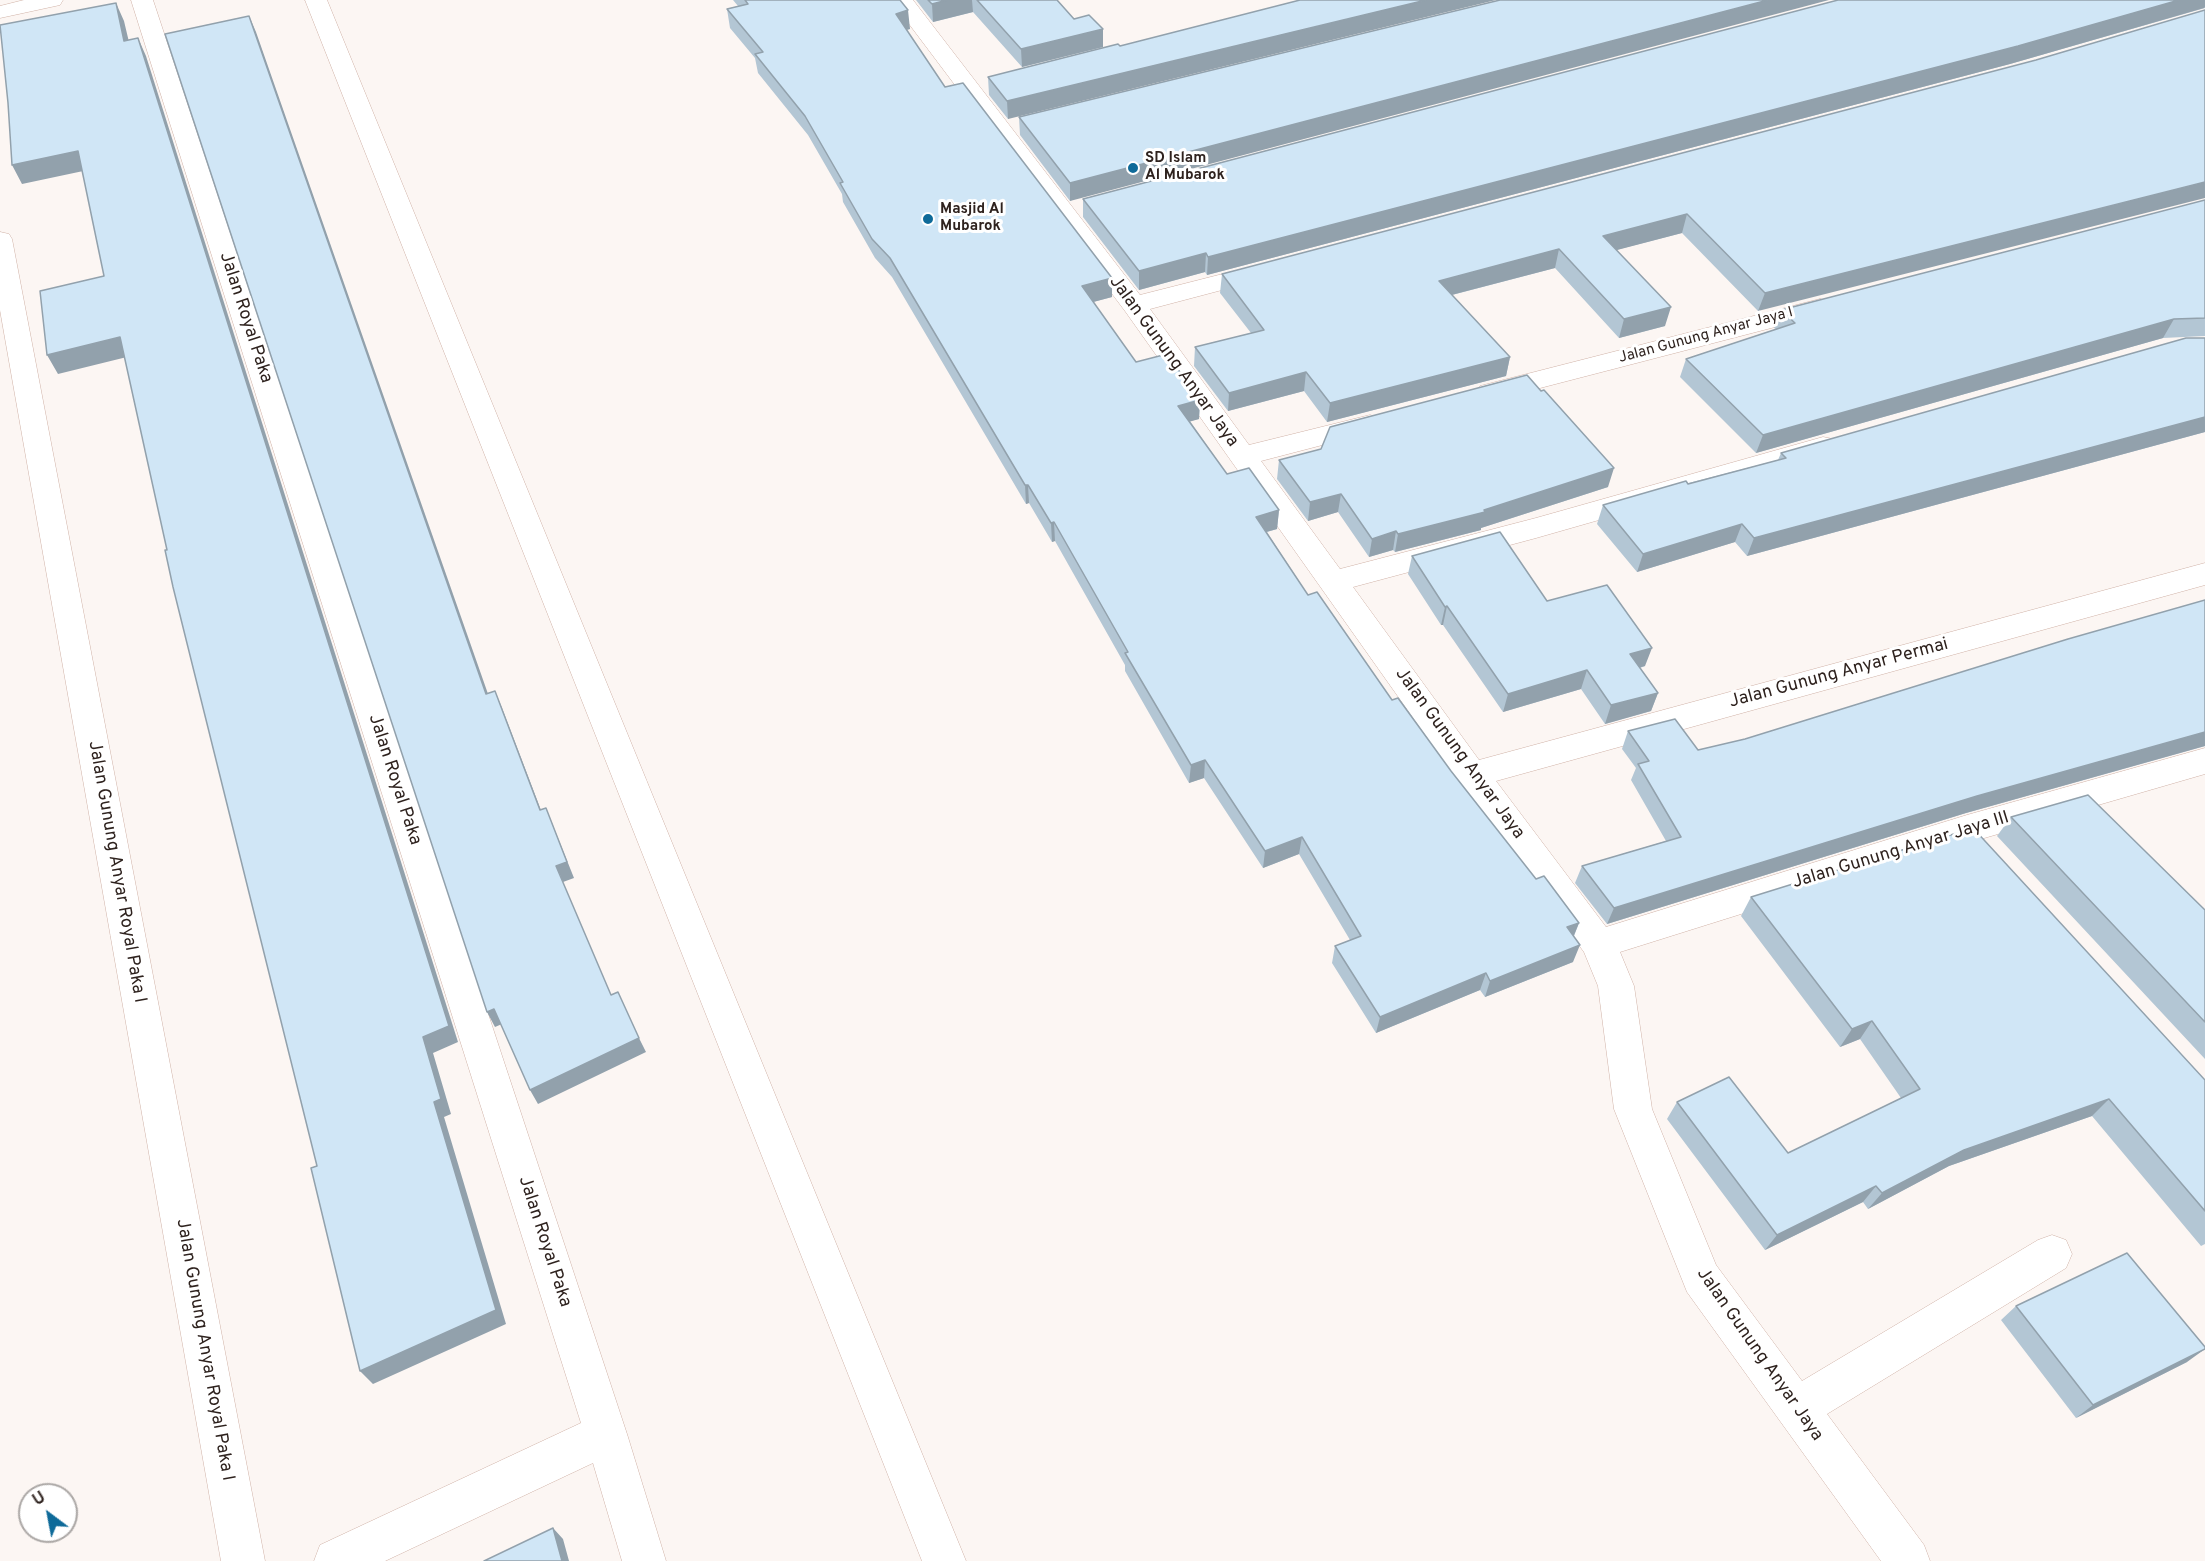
<!DOCTYPE html>
<style>
body{margin:0}
#map{position:relative;width:2205px;height:1561px;overflow:hidden;background:#fcf6f3;font-family:Overpass,sans-serif}
canvas{display:block}
.north{position:absolute;left:18px;top:1483px;width:60px;height:60px;box-sizing:border-box;background:#fff;border:2px solid #aba7a5;border-radius:50%;rotate:328deg;font-size:16px;font-weight:700;line-height:24px;text-align:center;color:#2e221e}
.north::after{content:'';display:block;margin:auto;width:21px;height:27px;background:#0e6a99;clip-path:polygon(50% 0,100% 100%,50% 72%,0 100%)}
</style>
<div id="map">
<canvas width="2205" height="1561"></canvas>
<div class="north">U</div>
</div>
<script>
const g = document.querySelector('canvas').getContext('2d');
g.lineJoin = 'round';
function poly(rows) {
  const path = new Path2D();
  for (const r of rows) {
    path.moveTo(r[0], r[1]);
    for (let i = 2; i < r.length; i += 2) path.lineTo(r[i], r[i + 1]);
  }
  return path;
}
function stroke(path, color, width, dash) {
  g.strokeStyle = color;
  g.lineWidth = width;
  g.lineCap = dash ? 'butt' : 'round';
  g.setLineDash(dash || []);
  g.stroke(path);
}
function paint(path, color) {
  g.fillStyle = color;
  g.fill(path, 'evenodd');
}
function label(font, color, halo, rows, align = 'center') {
  g.font = font + ' Overpass,sans-serif';
  g.lineWidth = 6;
  g.setLineDash([]);
  g.textBaseline = 'middle';
  g.strokeStyle = halo;
  g.fillStyle = color;
  for (const [text, x, y, turn = 0] of rows) {
    g.save();
    g.translate(x, y);
    g.rotate((+turn || 0) * Math.PI / 180);
    g.textAlign = isNaN(turn) ? turn : align;
    if (halo) g.strokeText(text, 0, 0);
    g.fillText(text, 0, 0);
    g.restore();
  }
}
const street = poly([
 [24,0,63,0,60,5,0,18,0,6,24,0],
 [131,0,153,0,627,1434,666,1561,622,1561,593,1463,385,1561,314,1561,320,1545,581,1423,131,0],
 [305,0,327,0,966,1561,922,1561,305,0],
 [891,0,913,0,1140,295,1266,263,1275,266,1279,271,1275,276,1150,309,1249,445,1370,415,1380,418,1384,424,1380,430,1261,461,1340,569,1536,518,1823,437,1833,439,1837,446,1833,453,1536,538,1353,587,1479,760,2205,563,2205,585,1496,781,1606,927,1967,815,2205,748,2205,774,1967,843,1620,952,1634,986,1652,1109,1716,1265,1802,1381,2038,1240,2052,1235,2066,1240,2072,1254,2066,1268,1827,1414,1924,1545,1930,1561,1881,1561,1687,1292,1614,1109,1598,986,1584,952,1460,784,1125,311,891,0],
 [0,232,9,234,12,239,265,1561,221,1561,0,310,0,232],
 [1820,299,1829,301,1833,307,1829,313,1490,401,1480,398,1476,392,1480,386,1820,299]
]);
stroke(street, '#d0b2a7', 1);
paint(street, '#fff');
paint(poly([
 [733,0,900,0,910,29,906,30,945,87,1112,278,1112,297,1093,302,1136,362,1200,400,1199,419,1190,421,1227,474,1279,510,1277,529,1267,532,1308,595,1392,700,1451,771,1536,879,1579,923,1574,936,1573,962,1485,997,1480,990,1376,1033,1332,963,1335,946,1350,940,1299,854,1263,868,1204,778,1189,783,1125,671,1125,665,1055,541,1052,542,1029,503,1026,504,892,277,875,258,843,202,842,194,808,135,758,73,755,58,730,28,727,9,738,6],
 [916,0,1057,0,1074,19,1103,29,1103,47,1022,67,973,12,933,22],
 [1500,0,1070,201,1020,135,1019,117],
 [2205,0,2205,8,2010,64,1207,275,1205,272,1139,290,1083,217,1083,199],
 [1120,46,1008,119,989,95,988,77],
 [2036,60,1758,311,1682,233,1616,250,1665,326,1619,338,1555,268,1452,295,1510,357,1506,376,1327,422,1304,391,1228,411,1194,366,1195,347,1251,333,1220,293,1222,274],
 [2205,200,2205,336,2163,338,1756,453,1680,377,1686,359,1776,329,1774,328,1781,310],
 [2205,338,2205,432,1747,556,1735,542,1637,572,1597,524,1603,505,1778,460,1781,453],
 [1279,460,1608,487,1481,528,1481,530,1395,552,1393,550,1369,557,1338,512,1308,521,1277,479],
 [1412,556,1547,601,1645,666,1640,668,1658,693,1651,711,1605,724,1581,689,1503,712,1443,625,1441,625,1408,574],
 [2205,600,2205,746,1966,813,1607,924,1575,883,1582,866,1666,841,1631,780,1636,768,1622,749,1628,731,1698,750,1745,739],
 [2011,817,2205,910,2205,1059,1997,836],
 [1751,897,2205,1080,2205,1244,2201,1246,2092,1116,1949,1166,1868,1209,1863,1202,1765,1250,1667,1119,1677,1102,1788,1153,1901,1098,1860,1039,1840,1047,1741,916],
 [2016,1306,2187,1362,2076,1418,2001,1320]
]), '#b3c6d4');
paint(poly([
 [947,0,972,0,973,12,933,22,932,4],
 [1426,0,1496,0,1008,119,1007,101],
 [1768,0,1829,0,1070,201,1070,183],
 [2179,0,2205,0,2205,7,2204,8,2010,64,1207,275,1208,257],
 [116,3,124,21,133,59,124,41],
 [908,10,910,29,898,32,896,14],
 [249,16,256,32,494,711,486,694],
 [1103,29,1103,47,1022,67,1021,49],
 [138,38,146,56,458,1042,433,1053,451,1114,444,1117,506,1324,373,1384,360,1371,434,1102,423,1037],
 [78,151,88,170,22,184,12,165],
 [2205,182,2205,198,1758,311,1765,293],
 [1687,214,1682,233,1598,255,1603,236],
 [1559,249,1555,268,1436,299,1439,281],
 [1206,253,1205,272,1139,290,1139,271],
 [1112,278,1112,297,1082,305,1082,286],
 [1671,307,1665,326,1619,338,1624,319],
 [2174,319,2163,338,1756,453,1763,435],
 [120,337,131,356,58,374,47,355],
 [1510,357,1506,376,1327,422,1330,403],
 [1306,372,1304,391,1228,411,1229,393],
 [1200,400,1199,419,1178,425,1178,406],
 [2205,417,2205,432,1747,556,1754,538],
 [1614,468,1608,487,1481,528,1481,530,1395,552,1398,534,1484,510],
 [1025,485,1028,485,1029,503,1026,504],
 [1341,494,1338,512,1308,521,1310,502],
 [1279,510,1277,529,1255,535,1256,517],
 [1054,522,1055,541,1052,542,1051,523],
 [1742,524,1735,542,1637,572,1643,554],
 [1396,531,1393,550,1369,557,1372,539],
 [1447,606,1443,625,1441,625,1445,607],
 [1652,648,1645,666,1623,672,1630,654],
 [1587,670,1581,689,1503,712,1508,694],
 [495,691,502,708,547,826,540,810],
 [1658,693,1651,711,1605,724,1611,705],
 [2205,732,2205,746,1966,813,1607,924,1614,908,1977,796],
 [1205,760,1204,778,1189,783,1191,765],
 [546,808,574,878,563,882,556,866],
 [1302,837,1299,854,1263,868,1265,851],
 [1579,923,1572,940,1567,927],
 [1580,945,1573,962,1485,997,1490,981],
 [1486,973,1480,990,1376,1033,1380,1017],
 [494,1009,502,1024,495,1027,487,1012],
 [1872,1021,1860,1039,1840,1047,1852,1029],
 [639,1038,646,1052,538,1104,530,1090],
 [2109,1099,2092,1116,1949,1166,1868,1209,1882,1193,1964,1150],
 [1876,1186,1863,1202,1765,1250,1777,1235],
 [2205,1349,2187,1362,2076,1418,2093,1405],
 [553,1528,563,1539,569,1561,562,1561]
]), '#92a1ac');
const building = poly([
 [745,0,900,0,908,10,896,14,945,87,963,83,1112,278,1082,286,1136,362,1167,354,1200,400,1178,406,1227,474,1249,468,1279,510,1256,517,1308,595,1317,592,1392,700,1398,698,1451,771,1536,879,1544,876,1579,923,1567,927,1580,945,1490,981,1486,973,1380,1017,1335,946,1361,936,1302,837,1265,851,1205,760,1191,765,1125,653,1128,652,1054,522,1051,523,1028,485,1025,485,890,258,872,239,840,183,843,182,805,116,755,54,763,52,727,9,748,4,745,0],
 [928,0,947,0,932,4,928,0],
 [977,0,1057,0,1074,19,1089,15,1103,29,1021,49,977,0],
 [1300,0,1426,0,1007,101,988,77,1118,44,1120,46,1300,0],
 [1500,0,1768,0,1070,183,1019,117,1500,0],
 [1838,0,2179,0,2018,46,1208,257,1206,253,1139,271,1083,199,1838,0],
 [116,3,124,41,138,38,449,1026,423,1037,441,1099,434,1102,496,1310,360,1371,311,1168,317,1166,173,587,165,550,167,550,120,337,47,355,40,291,104,276,78,151,12,165,8,103,0,25,116,3],
 [2205,10,2205,182,1765,293,1687,214,1603,236,1671,307,1624,319,1559,249,1439,281,1510,357,1330,403,1306,372,1229,393,1195,347,1264,330,1222,274,2036,60,2205,10],
 [249,16,486,694,495,691,540,810,546,808,567,862,556,866,611,995,618,992,639,1038,530,1090,494,1009,487,1012,165,34,249,16],
 [2205,200,2205,318,2174,319,1763,435,1686,359,1795,323,1781,310,2205,200],
 [2186,338,2205,338,2205,417,1754,538,1742,524,1643,554,1603,505,1686,481,1688,484,1786,458,1781,453,2186,338],
 [1527,375,1541,391,1544,390,1614,468,1484,510,1485,512,1398,534,1396,531,1372,539,1341,494,1310,502,1279,460,1321,449,1330,427,1527,375],
 [1500,532,1547,601,1607,585,1652,648,1630,654,1658,693,1611,705,1587,670,1508,694,1447,606,1445,607,1412,556,1500,532],
 [2205,600,2205,732,1977,796,1614,908,1582,866,1681,837,1638,764,1649,761,1628,731,1675,719,1698,750,1745,739,2068,639,2205,600],
 [2088,795,2205,910,2205,1022,2011,817,2088,795],
 [1973,828,2205,1080,2205,1211,2109,1099,1964,1150,1882,1193,1876,1186,1777,1235,1677,1102,1729,1077,1788,1153,1920,1089,1872,1021,1852,1029,1751,897,1973,828],
 [2127,1253,2205,1347,2205,1349,2093,1405,2016,1306,2127,1253],
 [553,1528,562,1561,484,1561,553,1528]
]);
paint(building, '#d0e6f6');
stroke(building, '#92a1ac', 1.5);
for (const [x, y, r, color] of [
 [1133,168,6,"#0e6a99"],
 [928,219,6,"#0e6a99"]
]) {
  const dot = new Path2D();
  dot.arc(x, y, r, 0, 2 * Math.PI);
  g.fillStyle = color;
  g.fill(dot);
  stroke(dot, '#fff', 2);
}
label('bold 15px', '#2e221e', '#fff', [
 ["SD Islam",1145,159],
 ["Al Mubarok",1145,176],
 ["Masjid Al",940,210],
 ["Mubarok",940,227]
], 'left');
label('15px', '#2e221e', '#fff', [
 ["Jalan Gunung Anyar Jaya I",1706,336,-15]
]);
label('18px', '#2e221e', '#fff', [
 ["Jalan Royal Paka",245,318,72],
 ["Jalan Gunung Anyar Jaya",1173,362,54],
 ["Jalan Gunung Anyar Permai",1839,674,-15],
 ["Jalan Gunung Anyar Jaya",1459,754,54],
 ["Jalan Royal Paka",394,780,72],
 ["Jalan Gunung Anyar Jaya III",1901,851,-17],
 ["Jalan Gunung Anyar Royal Paka I",116,872,80],
 ["Jalan Royal Paka",544,1242,72],
 ["Jalan Gunung Anyar Royal Paka I",204,1350,80],
 ["Jalan Gunung Anyar Jaya",1759,1355,55]
]);
</script>
